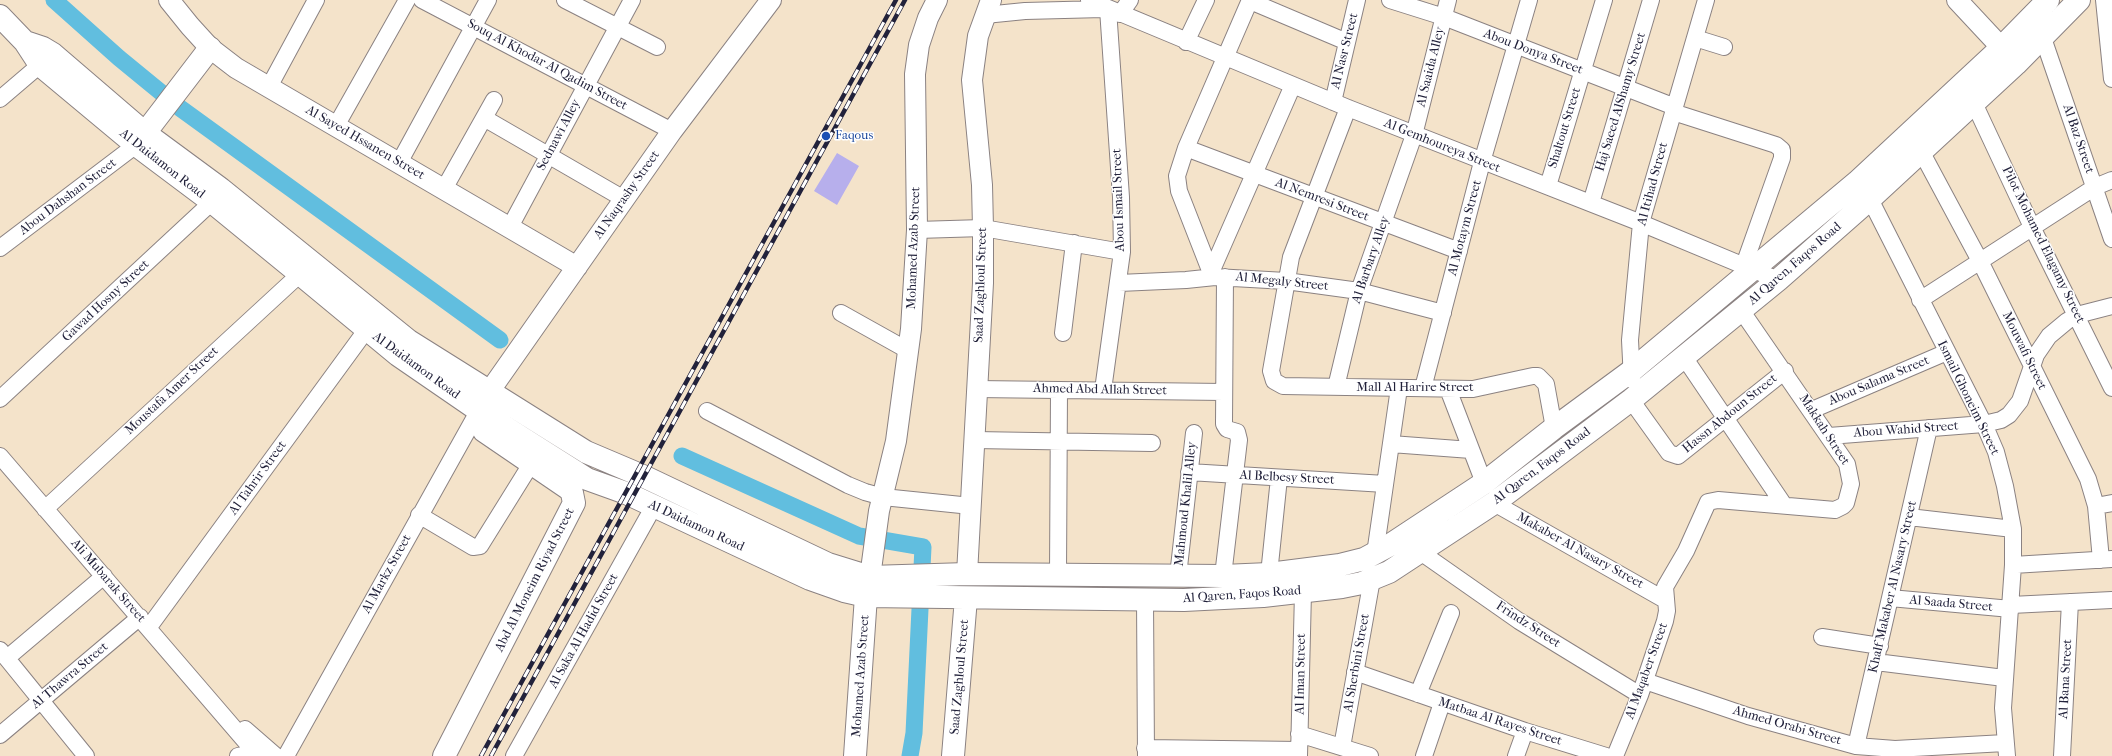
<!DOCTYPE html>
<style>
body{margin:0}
canvas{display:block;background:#f4e3ca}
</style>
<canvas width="2112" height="756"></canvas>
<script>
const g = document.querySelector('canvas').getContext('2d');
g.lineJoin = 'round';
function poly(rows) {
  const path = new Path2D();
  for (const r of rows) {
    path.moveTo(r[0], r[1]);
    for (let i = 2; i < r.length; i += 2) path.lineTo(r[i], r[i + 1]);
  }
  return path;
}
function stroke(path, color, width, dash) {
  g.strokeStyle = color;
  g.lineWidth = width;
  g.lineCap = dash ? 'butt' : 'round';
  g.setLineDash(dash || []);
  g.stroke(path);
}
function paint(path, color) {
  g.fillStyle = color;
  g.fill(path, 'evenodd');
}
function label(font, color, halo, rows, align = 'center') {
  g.font = font + ' "IM FELL French Canon",serif';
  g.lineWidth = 3;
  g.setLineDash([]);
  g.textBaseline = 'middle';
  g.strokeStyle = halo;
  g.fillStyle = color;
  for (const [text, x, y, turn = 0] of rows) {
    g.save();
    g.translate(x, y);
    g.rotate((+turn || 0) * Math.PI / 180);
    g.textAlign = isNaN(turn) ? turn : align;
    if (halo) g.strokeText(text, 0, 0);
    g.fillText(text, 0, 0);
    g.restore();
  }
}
stroke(poly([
 [54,0,119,58,180,108,500,340],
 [682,456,859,536,923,547,914,733,910,756]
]), '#61bedf', 17);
paint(poly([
 [837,153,859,166,837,205,814,191]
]), '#b7afec');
const minor = poly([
 [422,0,672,131],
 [565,0,657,47],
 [1089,0,1348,108,1641,223,1778,280],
 [1390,0,1444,17,1675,107],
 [2104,0,2112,79],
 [1250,1,1347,42],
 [1120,14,1130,0],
 [985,15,1025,11,1103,9],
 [1695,38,1724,47],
 [2043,38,2112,239],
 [1186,42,1206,0],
 [269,87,316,0],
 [0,99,48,58],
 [1333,102,1357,0],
 [1974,103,2032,227,2112,388],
 [1348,108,1291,257,1271,371,1274,381,1283,386,1473,389,1533,376,1538,376,1546,384,1554,428],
 [1673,112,1776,145,1782,150,1782,158,1744,265],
 [484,118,624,199],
 [336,126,407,0],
 [1186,148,1459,251],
 [1921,151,1980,261,2088,479,2096,506,2101,560],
 [399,163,488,0],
 [1548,186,1604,0],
 [444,189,494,100],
 [1870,199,1984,424,1996,452,2005,486,2013,529,2013,565,2003,708,2007,756],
 [1591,203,1651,0],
 [510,227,632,0],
 [917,230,983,228,1122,252],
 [0,248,136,145],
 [1211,273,1179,191,1177,176,1186,148,1250,0],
 [1209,277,1293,85],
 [1119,283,1186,280,1215,277,1286,281,1359,291,1443,313],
 [1920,300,2095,187,2112,180],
 [841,313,909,351],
 [1063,333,1074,243],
 [1684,357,1784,505],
 [1632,380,1630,340,1641,223,1706,0],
 [1336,387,1359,291,1414,135,1448,0],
 [1423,388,1482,162,1529,0],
 [976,389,1224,392],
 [1448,389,1484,483],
 [1103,390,1122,252,1121,197,1108,9],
 [0,399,212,202],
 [1631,400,1669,453,1678,456,1785,371],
 [1812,410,1947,352],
 [707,411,848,485,865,492,883,497,971,506],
 [1829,436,1984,424,2001,420,2009,415,2020,401,2036,355,2049,336,2067,321,2077,315,2112,306],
 [975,440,1152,443],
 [1391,444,1471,450],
 [0,456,258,756],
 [1189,472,1385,484],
 [1494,503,1665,600],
 [2096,506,2112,503],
 [45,509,300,274],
 [419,515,473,547,480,546,531,464],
 [1909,517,2013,529],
 [1419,551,1519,621,1640,695],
 [1375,554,1399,388],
 [2013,565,2112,559],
 [1269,574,1279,478],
 [1058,575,1059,390],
 [1178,576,1194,433],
 [1223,576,1239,440,1237,432,1227,429,1224,424,1225,277],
 [1890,598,2011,609],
 [1145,599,1146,756],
 [2011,605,2112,600],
 [149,627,367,329],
 [1822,637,1880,646],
 [0,650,86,756],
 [7,658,104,576],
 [1876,662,2004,678],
 [1355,672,1525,731,1606,756],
 [1645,681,1748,716,1856,746,1895,749,2005,743],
 [1418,694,1451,613],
 [245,729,276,756],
 [1299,734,1370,756],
 [0,735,140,617],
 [1856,746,1929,428],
 [1342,747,1372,579],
 [1145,748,1299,750],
 [238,756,255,753],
 [286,756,484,401],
 [514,756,654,506],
 [1299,756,1303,592],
 [1424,756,1442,703],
 [1516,756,1525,731],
 [1615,756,1640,695,1665,621,1667,611,1665,587,1686,551,1708,502,1718,500,1835,510,1843,506,1846,503,1851,484,1847,464,1741,310],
 [2062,756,2070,602]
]);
const tertiary = poly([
 [169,0,190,26,210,48,236,68,577,267],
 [1957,0,2013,60],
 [489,392,672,131,771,0],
 [967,574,983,283,983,228,982,185,972,80,978,36,991,0],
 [870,577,879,511,896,441,911,329,917,230,915,74,919,45,928,18,937,0]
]);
const secondary = poly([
 [0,16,25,42,40,65,136,145,212,202,300,274,398,355,478,410,587,479,626,493,810,579,844,591,866,596,1184,600,1263,596,1342,587,1362,583,1389,572,1494,503,1631,400,1778,280,1870,199,2016,64,2079,0],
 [25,42,43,48,53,54,145,133,221,189,409,341,586,452,645,477,828,564,870,577,967,574,1223,576,1269,574,1340,565,1364,559,1390,545,1484,483,1554,428,1630,372,1857,182,2001,48,2048,0],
 [145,133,210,48],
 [444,756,574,503,572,493,569,489,484,431],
 [855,756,866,596],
 [953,756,966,598]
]);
stroke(minor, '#8b8282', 18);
stroke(tertiary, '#8b8282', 22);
stroke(secondary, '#8b8282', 24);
stroke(minor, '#fff', 16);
stroke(tertiary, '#fff', 20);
stroke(secondary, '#fff', 22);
const rail = poly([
 [481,756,896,0],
 [491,756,905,0]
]);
stroke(rail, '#22223b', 4.5);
stroke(rail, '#fff', 3, [9]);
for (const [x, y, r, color] of [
 [826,136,5,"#1a4fb4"]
]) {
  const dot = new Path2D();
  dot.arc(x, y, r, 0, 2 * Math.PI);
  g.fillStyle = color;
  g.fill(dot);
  stroke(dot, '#fff', 1.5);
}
label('13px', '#22223b', '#fff', [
 ["Al Nasr Street",1345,51,-76],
 ["Abou Donya Street",1533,52,21],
 ["Souq Al Khodar Al Qadim Street",547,65,28],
 ["Al Saaida Alley",1431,67,-76],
 ["Haj Saeed AlShamy Street",1621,102,-73],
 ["Shaltout Street",1565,128,-73],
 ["Sednawi Alley",559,135,-62],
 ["Al Baz Street",2078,139,71],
 ["Al Sayed Hssanen Street",365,143,30],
 ["Al Gemhoureya Street",1442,146,22],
 ["Al Daidamon Road",162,164,38],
 ["Al Itihad Street",1653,184,-75],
 ["Al Naqrashy Street",627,195,-55],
 ["Abou Dahshan Street",68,197,-37],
 ["Abou Ismail Street",1119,200,-92],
 ["Al Nemresi Street",1322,200,21],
 ["Al Motaym Street",1465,228,-75],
 ["Pilot Mohamed Elagamy Street",2043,245,64],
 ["Mohamed Azab Street",914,248,-88],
 ["Al Barbary Alley",1371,260,-71],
 ["Al Qaren, Faqos Road",1795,264,-41],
 ["Al Megaly Street",1282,282,6],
 ["Saad Zaghloul Street",981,285,-88],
 ["Gawad Hosny Street",106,301,-43],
 ["Mouwafi Street",2024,351,64],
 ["Al Daidamon Road",416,366,36],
 ["Abou Salama Street",1879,381,-23],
 ["Mall Al Harire Street",1415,388],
 ["Ahmed Abd Allah Street",1100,390,1],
 ["Moustafa Amer Street",172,391,-43],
 ["Ismail Ghoneim Street",1968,398,64],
 ["Hassn Abdoun Street",1730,414,-39],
 ["Makkah Street",1824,430,57],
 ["Abou Wahid Street",1906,430,-4],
 ["Al Qaren, Faqos Road",1542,466,-37],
 ["Al Tahrir Street",258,478,-54],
 ["Al Belbesy Street",1287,478,3],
 ["Mahmoud Khalil Alley",1186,504,-84],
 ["Al Daidamon Road",696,526,25],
 ["Makaber Al Nasary Street",1580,551,29],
 ["Al Markz Street",387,574,-61],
 ["Abd Al Moneim Riyad Street",535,580,-63],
 ["Ali Mubarak Street",108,581,49],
 ["Khalf Makaber Al Nasary Street",1893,587,-77],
 ["Al Qaren, Faqos Road",1242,595,-4],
 ["Al Saada Street",1951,604,5],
 ["Frindz Street",1528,625,33],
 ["Al Saka Al Hadid Street",584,631,-61],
 ["Al Sherbini Street",1357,663,-80],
 ["Al Maqaber Street",1647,671,-70],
 ["Al Iman Street",1301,674,-89],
 ["Al Thawra Street",70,676,-40],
 ["Mohamed Azab Street",861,676,-86],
 ["Saad Zaghloul Street",960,677,-85],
 ["Al Bana Street",2066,679,-87],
 ["Matbaa Al Rayes Street",1500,722,18],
 ["Ahmed Orabi Street",1787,726,16]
]);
label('13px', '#164399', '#fff', [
 ["Faqous",835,136]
], 'left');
</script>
